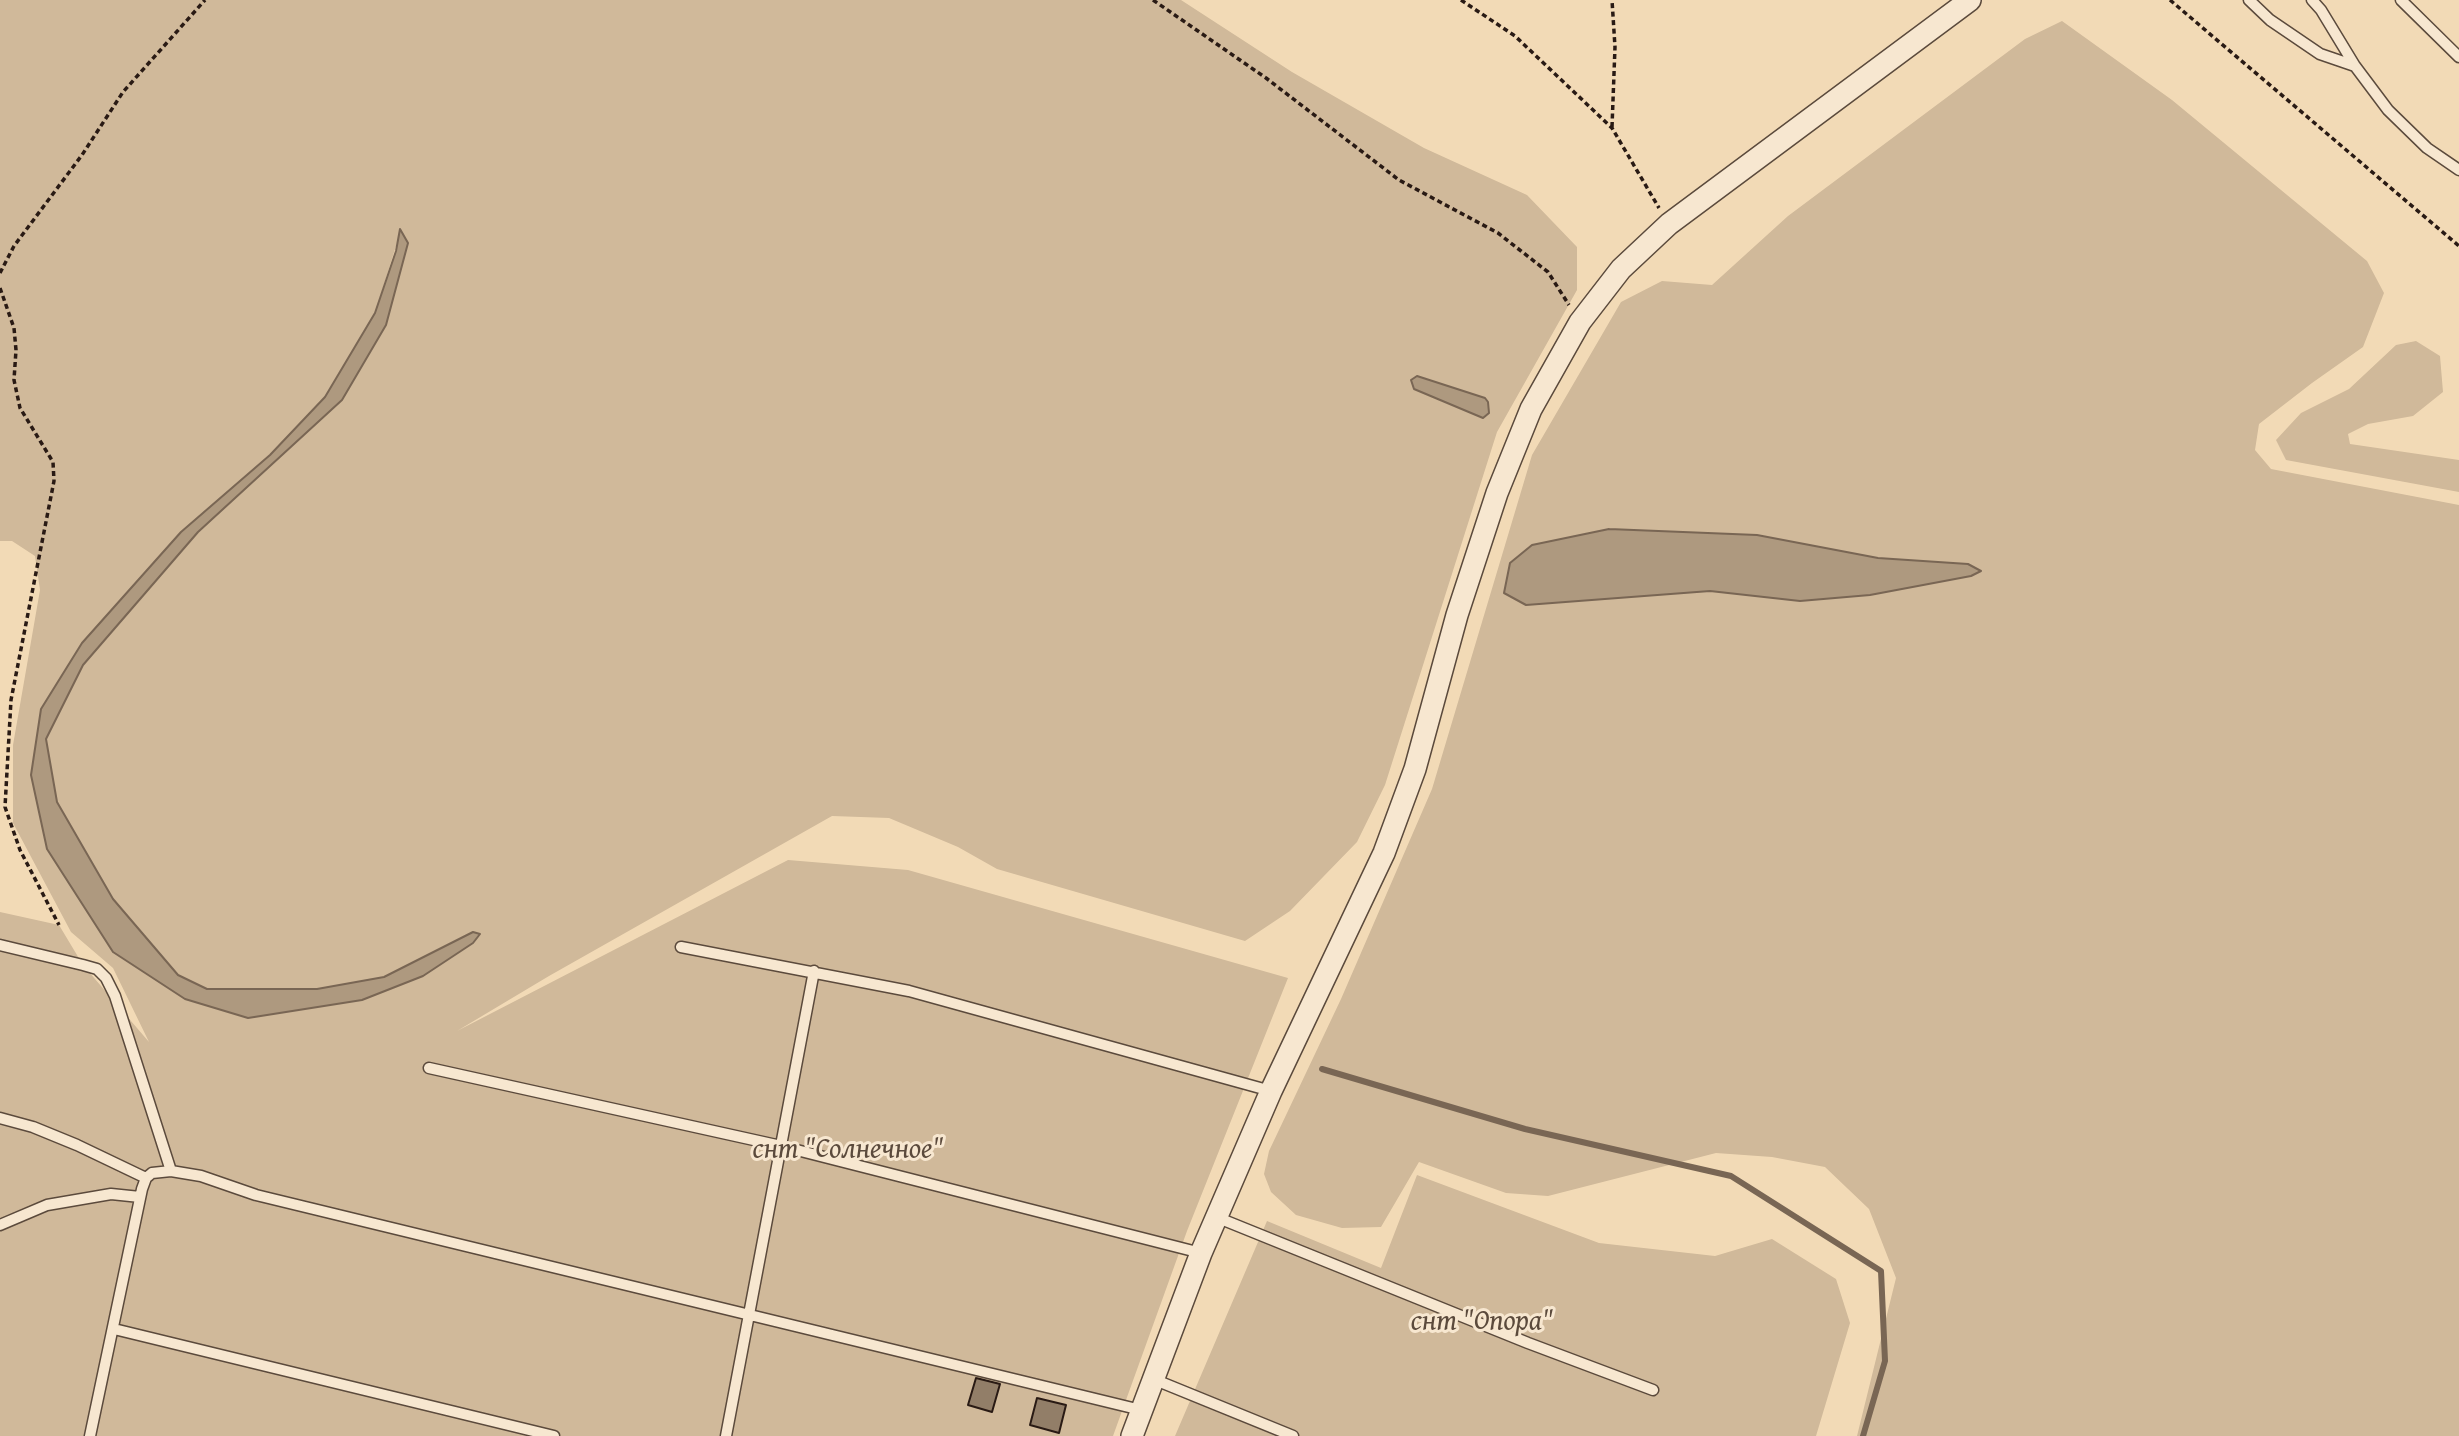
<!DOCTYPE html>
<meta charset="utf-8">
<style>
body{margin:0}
canvas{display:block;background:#f2dab6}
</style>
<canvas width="2459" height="1436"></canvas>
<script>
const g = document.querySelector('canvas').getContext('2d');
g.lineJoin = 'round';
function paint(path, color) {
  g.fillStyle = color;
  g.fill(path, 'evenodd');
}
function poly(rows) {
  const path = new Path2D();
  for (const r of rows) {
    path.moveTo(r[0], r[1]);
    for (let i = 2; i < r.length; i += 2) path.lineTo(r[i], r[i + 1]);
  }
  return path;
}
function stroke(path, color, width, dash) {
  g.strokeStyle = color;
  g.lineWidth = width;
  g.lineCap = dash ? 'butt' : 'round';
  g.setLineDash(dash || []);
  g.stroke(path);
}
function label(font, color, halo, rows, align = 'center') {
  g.font = font + ' "Gentium Book Plus",serif';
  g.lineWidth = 6;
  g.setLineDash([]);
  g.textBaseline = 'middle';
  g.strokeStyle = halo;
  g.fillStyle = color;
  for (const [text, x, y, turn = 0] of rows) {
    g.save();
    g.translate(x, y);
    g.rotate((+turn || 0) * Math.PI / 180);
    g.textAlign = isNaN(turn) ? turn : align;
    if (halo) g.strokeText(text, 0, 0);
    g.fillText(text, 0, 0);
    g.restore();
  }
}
paint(poly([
 [0,0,1181,0,1292,72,1424,148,1527,195,1577,247,1577,290,1497,432,1385,785,1357,842,1290,911,1245,941,997,869,958,847,889,818,832,816,549,976,457,1031,788,860,908,870,1288,978,1187,1231,1113,1436,0,1436,0,912,59,925,83,965,149,1042,113,968,71,932,13,823,13,745,40,590,35,556,12,541,0,541],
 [401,230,386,325,342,400,198,532,83,665,46,739,57,802,113,899,178,975,207,989,317,989,384,977,473,932,479,934,473,943,423,976,362,1000,248,1018,185,999,113,952,48,849,41,709,82,643,181,532,270,455,325,397,375,313],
 [2062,21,2172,100,2367,261,2384,293,2363,347,2312,383,2259,424,2255,450,2271,469,2459,505,2459,1436,1857,1436,1896,1278,1869,1209,1825,1167,1772,1157,1716,1153,1548,1196,1506,1193,1419,1162,1381,1227,1342,1228,1296,1215,1271,1192,1264,1174,1269,1151,1341,999,1432,789,1532,455,1621,302,1662,281,1712,285,1788,216,2025,39],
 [1878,558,1968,564,1980,571,1971,576,1870,595,1800,601,1710,591,1526,605],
 [2416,341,2440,356,2443,392,2413,416,2368,424,2348,434,2350,444,2459,460,2459,492,2286,460,2276,440,2301,413,2349,389,2396,345],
 [1417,1175,1599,1243,1715,1256,1772,1239,1836,1279,1850,1323,1816,1436,1175,1436,1267,1221,1381,1268]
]), '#d0b99a');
const water = poly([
 [400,229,408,243,386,325,342,400,198,532,83,665,46,739,57,802,113,899,178,975,207,989,317,989,384,977,473,932,480,934,473,943,423,976,362,1000,248,1018,185,999,113,952,47,849,31,775,41,709,82,643,181,532,270,455,325,397,375,313,396,251,400,229],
 [1417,376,1485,398,1488,402,1489,413,1483,418,1414,389,1411,380,1417,376],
 [1609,529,1757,535,1878,558,1968,564,1981,571,1971,576,1870,595,1800,601,1710,591,1526,605,1504,593,1510,563,1532,545,1609,529]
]);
paint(water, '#ae997f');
stroke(water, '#796654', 2);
stroke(poly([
 [1322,1069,1525,1129,1731,1176,1881,1271,1885,1361,1863,1436]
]), '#796654', 6);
const building = poly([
 [976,1378,1000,1384,992,1412,968,1405,976,1378],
 [1037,1398,1066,1405,1059,1433,1030,1425,1037,1398]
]);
paint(building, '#927e68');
stroke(building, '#291a14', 2);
const service = poly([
 [2249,0,2270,20,2320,54,2355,66],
 [2312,0,2321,10,2355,66,2388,110,2427,148,2459,170],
 [2401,0,2459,57],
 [0,945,83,965,97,969,106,978,115,996,171,1171],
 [681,947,909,991,1271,1091],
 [429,1068,781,1146,1201,1253],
 [0,1118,33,1127,77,1145,146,1178],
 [1216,1217,1528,1343,1653,1390],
 [0,1225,47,1205,111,1194,140,1197],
 [114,1329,554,1436],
 [1153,1379,1293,1436],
 [90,1436,142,1189,146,1178,152,1173,171,1171,201,1176,256,1195,1141,1410],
 [726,1436,814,971]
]);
const minor = poly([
 [1132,1436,1201,1253,1271,1091,1384,853,1415,769,1457,615,1497,493,1531,409,1580,322,1621,269,1669,224,1970,0]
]);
stroke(service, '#5b4a3c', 13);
stroke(minor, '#5b4a3c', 24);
stroke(poly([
 [1153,0,1266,78,1399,180,1498,233,1548,272,1569,305],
 [1461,0,1515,36,1612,128,1659,208],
 [2170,0,2459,246],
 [1612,127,1615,47,1612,0],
 [0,273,14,246,82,155,123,92,205,0],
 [0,288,14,328,16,350,14,380,20,408,53,462,54,481,11,700,5,807,20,850,59,925]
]), '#291a14', 3.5, [5, 3.5]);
stroke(service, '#f7e7d0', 10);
stroke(minor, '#f7e7d0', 21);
label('italic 28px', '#5b4a3c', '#f7e7d0', [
 ["снт \"Солнечное\"",848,1150],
 ["снт \"Опора\"",1482,1322]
]);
</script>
